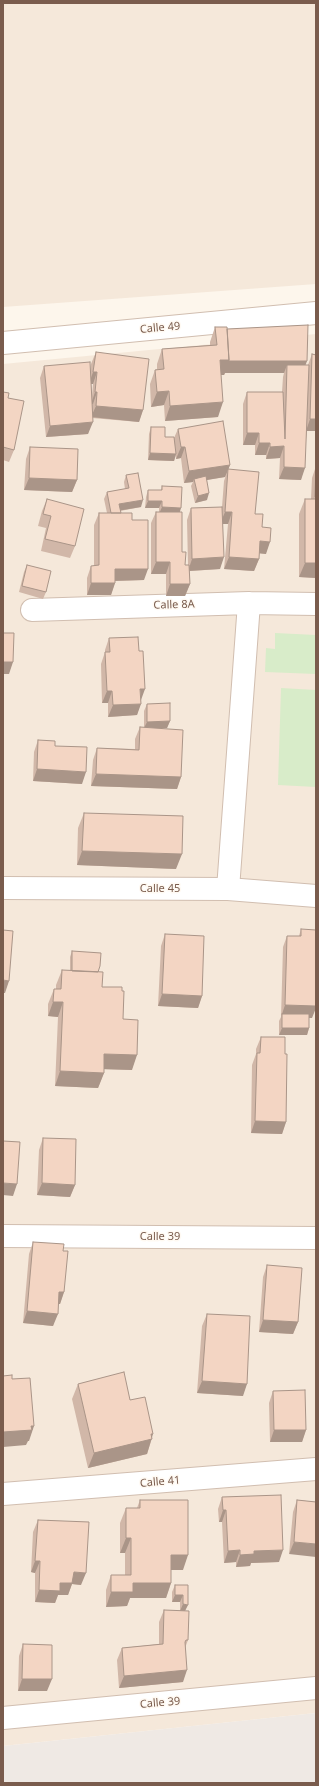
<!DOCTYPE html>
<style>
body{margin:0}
#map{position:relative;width:319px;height:1786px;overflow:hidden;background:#fdf6ec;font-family:"Noto Sans",sans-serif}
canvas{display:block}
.frame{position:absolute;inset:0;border:4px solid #7a5c4d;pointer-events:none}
</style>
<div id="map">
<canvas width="319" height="1786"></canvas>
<div class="frame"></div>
</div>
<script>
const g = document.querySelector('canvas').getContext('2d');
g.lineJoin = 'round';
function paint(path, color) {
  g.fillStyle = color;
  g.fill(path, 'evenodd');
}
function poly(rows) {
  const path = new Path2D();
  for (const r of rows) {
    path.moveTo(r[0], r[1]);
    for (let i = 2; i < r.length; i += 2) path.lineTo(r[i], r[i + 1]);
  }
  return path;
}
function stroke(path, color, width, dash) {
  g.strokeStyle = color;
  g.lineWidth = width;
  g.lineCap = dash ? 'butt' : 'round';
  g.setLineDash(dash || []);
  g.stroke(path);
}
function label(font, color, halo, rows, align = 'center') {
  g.font = font + ' "Noto Sans",sans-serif';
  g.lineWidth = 3;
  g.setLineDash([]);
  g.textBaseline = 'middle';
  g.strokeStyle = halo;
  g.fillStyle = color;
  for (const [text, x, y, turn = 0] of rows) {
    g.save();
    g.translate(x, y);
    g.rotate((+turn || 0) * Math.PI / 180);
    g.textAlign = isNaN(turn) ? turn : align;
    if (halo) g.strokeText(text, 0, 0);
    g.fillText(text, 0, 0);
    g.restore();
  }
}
paint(poly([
 [3,3,316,3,316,284,3,307],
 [316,334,316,1713,3,1746,3,364]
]), '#f5e8da');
paint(poly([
 [316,1713,316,1783,3,1783,3,1746]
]), '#efe9e4');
paint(poly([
 [275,633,316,635,316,674,265,672,266,648,275,649],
 [281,688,316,690,316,787,278,785]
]), '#d8ecc9');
const minor = poly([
 [3,343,316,313],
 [32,610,249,603,316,604],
 [3,888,228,889,316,896],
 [228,889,249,603],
 [3,1236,316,1238],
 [3,1494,316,1469],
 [3,1718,316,1688]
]);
stroke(minor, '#d1beb0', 24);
stroke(minor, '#fff', 22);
paint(poly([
 [215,327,227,329,306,365,308,365,312,354,316,355,316,431,307,431,301,480,279,479,280,458,266,459,266,455,255,455,255,445,243,445,243,404,247,392,282,392,283,377,284,373,225,373,224,375,221,375,218,417,165,421,164,405,151,407,150,384,155,370,157,369,157,364,162,349,210,345,210,342],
 [96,352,143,410,139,422,92,418,88,434,46,437,40,378,44,366,90,371,91,364],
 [91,384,93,384,92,396],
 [3,392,8,398,14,450,9,462,3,460],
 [151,427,165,437,174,438,178,429,230,465,225,477,206,480,207,500,195,503,191,486,193,482,184,483,181,458,176,459,176,455,174,461,148,460,149,434],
 [30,447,77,480,72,492,24,490,26,459],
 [316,466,316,578,299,577,299,514,305,499,311,499,312,478],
 [228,469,255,514,262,527,266,554,259,553,259,559,254,571,224,569,228,524,223,524,220,569,190,571,190,584,185,596,166,596,166,574,151,574,151,523,156,512,159,512,159,508,145,508,146,497,148,490,161,490,162,486,180,512,182,552,185,565,188,565,187,520,191,508,222,507,224,481],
 [126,475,141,507,120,511,121,513,132,520,144,580,115,581,115,583,111,595,87,595,87,578,91,566,94,566,94,525,99,513,107,513,104,499,107,492,125,489,124,482],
 [47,499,75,546,70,558,41,551,46,528,38,526,42,511],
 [27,565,46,592,43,599,19,592,24,572],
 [109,638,141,700,137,715,108,717,108,703,102,703,101,664,105,652,105,650],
 [147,704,170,721,167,728,160,728,181,777,177,789,91,786,93,760,97,748,135,749,135,739,140,727,144,728,144,711],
 [38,740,82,784,33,781,34,752],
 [84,813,176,869,77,865,78,828],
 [301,929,312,1018,309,1018,309,1028,307,1035,279,1035,279,1021,281,1017,283,947,287,936,299,936],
 [165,934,202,996,198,1008,158,1006,161,946],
 [72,951,98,972,102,987,123,1019,132,1070,104,1069,104,1073,98,1088,55,1086,58,1017,48,1016,48,1004,54,989,56,989,56,985,62,970,70,971,70,957],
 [261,1037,285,1054,286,1122,282,1134,251,1133,252,1065,256,1054,256,1049],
 [43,1138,75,1185,70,1197,37,1195,39,1150],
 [33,1242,63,1251,64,1292,60,1304,58,1304,53,1326,23,1323,29,1254],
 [267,1265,298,1322,293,1334,259,1332,263,1277],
 [207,1314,243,1396,197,1393,202,1326],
 [78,1384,130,1400,152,1438,147,1454,88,1468,72,1399],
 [273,1391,306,1430,302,1442,270,1442,269,1403],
 [222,1497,279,1562,251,1563,250,1566,236,1567,236,1562,224,1563,222,1522,219,1522,218,1509],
 [140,1500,183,1570,171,1570,171,1583,166,1598,130,1598,127,1606,106,1607,106,1590,111,1575,125,1575,125,1553,120,1553,120,1523,126,1508,137,1508],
 [297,1500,316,1502,289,1554,293,1512],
 [38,1520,81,1585,72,1584,68,1595,58,1595,55,1603,35,1602,35,1573,31,1572,33,1532],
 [175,1585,188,1585,185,1611,188,1640,185,1648,183,1682,119,1688,117,1660,122,1648,159,1644,159,1622,164,1610,180,1611,180,1602,172,1602,172,1592],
 [23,1644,47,1691,18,1691,19,1656]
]), '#d1b7a8');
paint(poly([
 [220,360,229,360,307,361,303,372,287,365,284,373,225,373,224,375,215,375],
 [93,372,97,372,93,384,89,384],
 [169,391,164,405,151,407,157,392],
 [95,392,97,392,93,404,91,404],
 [223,402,218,417,165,421,170,406],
 [96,406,143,410,139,422,91,417],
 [310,419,316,419,316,431,306,431],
 [93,422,88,434,46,437,50,426],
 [247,433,259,433,255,445,243,445],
 [259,443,270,443,266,455,255,455],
 [284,446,280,458,266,459,270,447],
 [181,447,185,447,181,458,176,459],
 [150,453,176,454,174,461,148,460],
 [230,465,225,477,195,482,194,479,193,482,184,483,189,471],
 [284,467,305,468,301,480,279,479],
 [29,478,77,480,72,492,24,490],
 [209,493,207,500,195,503,198,496],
 [143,500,141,507,117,511,119,504],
 [148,501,162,501,159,508,145,508],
 [162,507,181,508,179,515,159,514],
 [225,512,232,512,228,524,220,524],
 [260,541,270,542,266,554,256,553],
 [224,557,220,569,188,571,192,559],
 [229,557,259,559,254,571,224,569],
 [156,562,170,562,166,574,151,574],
 [305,563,316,563,316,578,299,577],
 [115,569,148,569,144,580,110,581],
 [91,583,115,583,111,595,87,595],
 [170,584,190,584,185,596,166,596],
 [3,662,13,662,9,674,3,674],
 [140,689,145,689,141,700],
 [107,691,112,691,108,703,102,703],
 [141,704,137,715,108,717,113,705],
 [170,721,167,728,144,728,147,722],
 [37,769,86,772,82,784,33,781],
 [96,774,181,777,177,789,91,786],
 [82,851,182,854,176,869,77,865],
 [3,980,9,981,5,993,3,993],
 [162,994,202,996,198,1008,158,1006],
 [53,1002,63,1002,58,1017,48,1016],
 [285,1005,316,1006,316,1008,312,1018,282,1017,282,1014],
 [282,1028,309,1028,307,1035,279,1035],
 [104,1054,137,1055,132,1070,99,1069],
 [60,1071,104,1073,98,1088,55,1086],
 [255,1121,286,1122,282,1134,251,1133],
 [3,1183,17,1184,13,1196,3,1195],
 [42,1183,75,1185,70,1197,37,1195],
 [59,1292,64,1292,60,1304,55,1304],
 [27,1311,58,1314,53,1326,23,1323],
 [263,1320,298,1322,293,1334,259,1332],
 [202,1381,247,1384,243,1396,197,1393],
 [31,1426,34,1426,29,1441,28,1441,26,1445,3,1447,3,1432],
 [274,1430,306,1430,302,1442,270,1442],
 [151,1434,153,1434,147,1454,88,1468,94,1453],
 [223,1510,226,1510,222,1522,219,1522],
 [126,1538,131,1538,125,1553,120,1553],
 [294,1542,316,1544,316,1557,289,1554],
 [240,1550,236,1562,224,1563,228,1551],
 [283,1550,279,1562,251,1563,250,1566,236,1567,240,1555,254,1551],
 [171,1555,188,1555,183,1570,166,1570],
 [35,1561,40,1561,35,1573,31,1572],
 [74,1572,86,1573,81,1585,72,1584,68,1595,58,1595,55,1603,35,1602,39,1590,60,1583],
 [133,1583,171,1583,166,1598,130,1598,127,1606,106,1607,111,1592],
 [175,1595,183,1595,180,1602,172,1602],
 [183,1604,188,1605,185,1611,180,1611],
 [187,1670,183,1682,119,1688,124,1676],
 [22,1679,52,1679,47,1691,18,1691]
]), '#aa9588');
const building = poly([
 [308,325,307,361,229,361,227,329,308,325],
 [215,327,227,327,229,360,220,360,223,402,170,406,169,391,157,392,155,370,164,369,162,349,217,345,215,327],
 [96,352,149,359,143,410,96,406,97,392,95,392,97,372,93,372,96,352],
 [312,354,316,355,316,419,310,419,312,354],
 [90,362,93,422,50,426,44,366,90,362],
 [287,365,309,365,305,468,284,467,284,446,270,447,270,443,259,443,259,433,247,433,247,392,283,392,285,439,287,365],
 [3,392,9,393,8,398,24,401,14,450,3,447,3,392],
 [223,421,230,465,189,471,185,447,181,447,178,429,223,421],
 [151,427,165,427,165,437,174,437,176,454,150,453,151,427],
 [30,447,78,449,77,480,29,478,30,447],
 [316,466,316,497,315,497,316,466],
 [228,469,259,472,255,514,263,514,262,527,271,528,270,542,260,541,259,559,229,557,232,512,225,512,228,469],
 [138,473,143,500,119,504,121,513,111,513,107,492,129,488,126,475,138,473],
 [206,476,209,493,198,496,194,479,206,476],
 [162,486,182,487,181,508,162,507,162,501,148,501,148,490,162,490,162,486],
 [47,499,84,509,75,546,45,539,51,516,43,514,47,499],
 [305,499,316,499,316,563,305,563,305,499],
 [222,507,224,557,192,559,191,508,222,507],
 [156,512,182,512,182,552,186,552,185,565,189,565,190,584,170,584,170,562,156,562,156,512],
 [99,513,132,513,132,520,148,520,148,569,115,569,115,583,91,583,91,566,99,565,99,513],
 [27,565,51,571,46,592,22,586,27,565],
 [3,633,14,633,13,662,3,662,3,633],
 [138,637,139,651,143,651,145,689,140,689,141,704,113,705,112,691,107,691,105,652,110,652,109,638,138,637],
 [170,703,170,721,147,722,147,704,170,703],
 [140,727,183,730,181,777,96,774,97,748,139,750,140,727],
 [38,740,55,741,55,746,87,747,86,772,37,769,38,740],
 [84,813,183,816,182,854,82,851,84,813],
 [301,929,316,930,316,1006,285,1005,287,936,301,936,301,929],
 [3,930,13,931,9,981,3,980,3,930],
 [165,934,204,936,202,996,162,994,165,934],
 [72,951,101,953,100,966,98,972,72,971,72,951],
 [62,970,103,972,102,987,122,987,122,991,124,991,123,1019,138,1020,137,1055,104,1054,104,1073,60,1071,63,1002,53,1002,54,989,61,989,62,970],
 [282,1014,309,1014,309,1028,282,1028,282,1014],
 [261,1037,285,1037,285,1054,287,1054,286,1122,255,1121,257,1053,260,1053,261,1037],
 [43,1138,76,1139,75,1185,42,1183,43,1138],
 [3,1141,20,1142,17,1184,3,1183,3,1141],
 [33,1242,64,1244,63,1251,68,1251,64,1292,59,1292,58,1314,27,1311,33,1242],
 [267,1265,302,1268,298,1322,263,1320,267,1265],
 [207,1314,250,1316,247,1384,202,1381,207,1314],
 [124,1372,130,1400,145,1397,153,1434,151,1434,152,1439,94,1453,78,1384,124,1372],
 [12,1375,12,1379,30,1378,34,1426,31,1426,32,1430,3,1432,3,1376,12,1375],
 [305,1390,306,1430,274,1430,273,1391,305,1390],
 [281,1495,283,1550,254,1551,254,1554,240,1555,240,1550,228,1551,226,1510,223,1510,222,1497,281,1495],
 [140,1500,188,1500,188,1555,171,1555,171,1583,133,1583,133,1592,111,1592,111,1575,131,1575,131,1538,126,1538,126,1508,140,1508,140,1500],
 [297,1500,316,1502,316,1544,294,1542,297,1500],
 [38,1520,89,1522,86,1573,74,1572,72,1583,60,1583,60,1591,39,1590,40,1561,35,1561,38,1520],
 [175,1585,188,1585,188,1605,183,1604,183,1595,175,1595,175,1585],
 [164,1610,189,1611,188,1640,186,1640,185,1642,187,1670,124,1676,122,1648,163,1644,164,1610],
 [23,1644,52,1645,52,1679,22,1679,23,1644]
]);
paint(building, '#f3d5c3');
stroke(building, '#aa9588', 1);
label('11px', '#7a5c4d', '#fffaf3', [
 ["Calle 49",160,328,-5],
 ["Calle 8A",174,605,-2],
 ["Calle 45",160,889],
 ["Calle 39",160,1237],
 ["Calle 41",160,1482,-5],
 ["Calle 39",160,1703,-5]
]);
</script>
